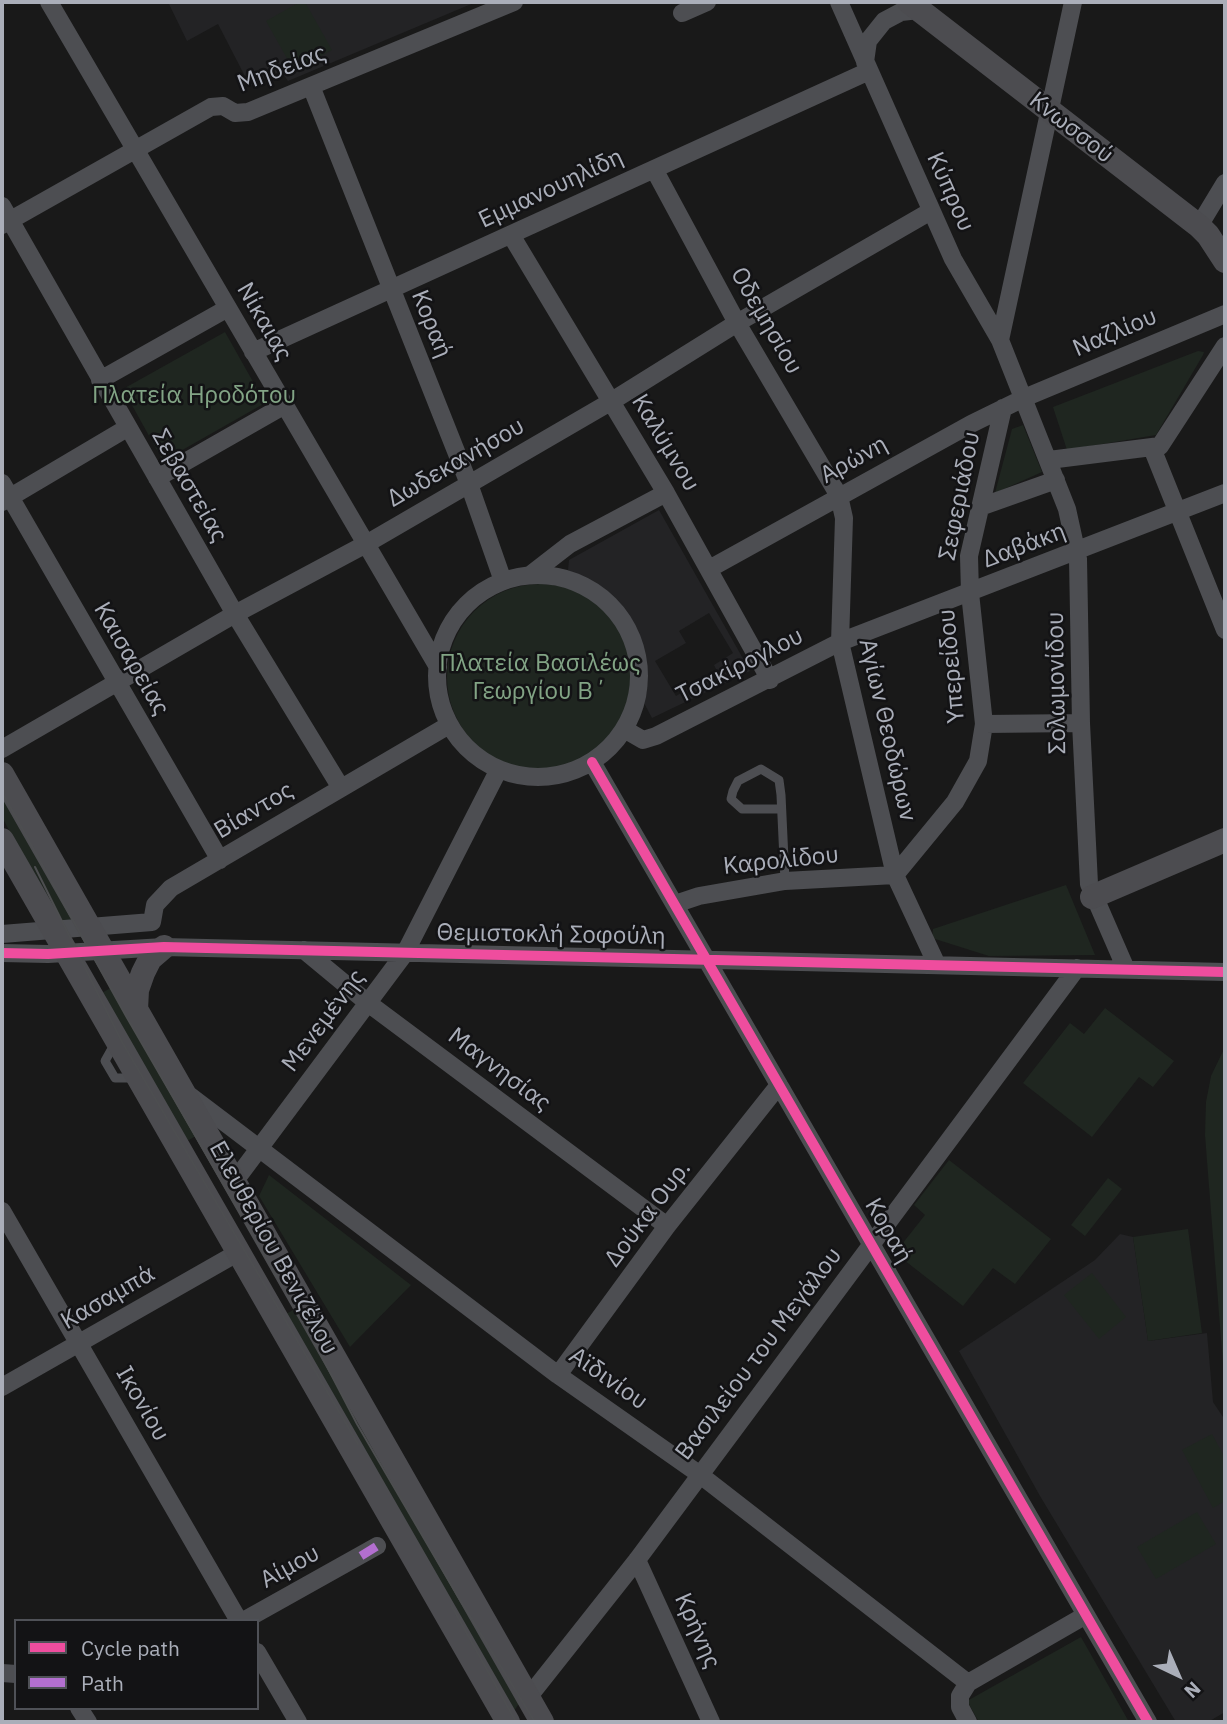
<!DOCTYPE html>
<meta charset="utf-8">
<style>
body{margin:0}
#map{position:relative;width:1227px;height:1724px;overflow:hidden;background:#191919;font-family:"IBM Plex Sans",sans-serif}
canvas{display:block}
.frame{position:absolute;inset:0;border:4px solid #aaaeb9;pointer-events:none}
.legend{position:absolute;left:14px;top:1619px;width:245px;height:91px;box-sizing:border-box;background:#131315;border:2px solid #4f5157;margin:0;padding:9px 12px;list-style:none;font-size:21px;color:#aaaeb9}
.legend li{display:flex;align-items:center;gap:14px;height:35px}
.legend b{width:35px;border:2px solid #4f5157}
.north{position:absolute;left:1143px;top:1640px;width:70px;height:70px;-webkit-text-stroke:5px #131315;paint-order:stroke;rotate:136deg;font-size:19px;font-weight:700;line-height:28px;text-align:center;color:#aaaeb9}
.north::after{content:'';display:block;margin:auto;width:24px;height:32px;background:#aaaeb9;clip-path:polygon(50% 0,100% 100%,50% 72%,0 100%)}
</style>
<div id="map">
<canvas width="1227" height="1724"></canvas>
<div class="frame"></div>
<ul class="legend">
<li><b style="height:9px;background:#ef4d9e"></b>Cycle path</li>
<li><b style="height:9px;background:#b36fd0"></b>Path</li>
</ul>
<div class="north">N</div>
</div>
<script>
const g = document.querySelector('canvas').getContext('2d');
g.lineJoin = 'round';
function paint(path, color) {
  g.fillStyle = color;
  g.fill(path, 'evenodd');
}
function poly(rows) {
  const path = new Path2D();
  for (const r of rows) {
    if (r.length === 3) {
      path.moveTo(r[0] + r[2], r[1]);
      path.arc(r[0], r[1], r[2], 0, 2 * Math.PI);
      continue;
    }
    path.moveTo(r[0], r[1]);
    for (let i = 2; i < r.length; i += 2) path.lineTo(r[i], r[i + 1]);
  }
  return path;
}
function stroke(path, color, width, dash) {
  g.strokeStyle = color;
  g.lineWidth = width;
  g.lineCap = dash ? 'butt' : 'round';
  g.setLineDash(dash || []);
  g.stroke(path);
}
function label(font, color, halo, rows, align = 'center') {
  g.font = font + ' "IBM Plex Sans",sans-serif';
  g.lineWidth = 5;
  g.setLineDash([]);
  g.textBaseline = 'middle';
  g.strokeStyle = halo;
  g.fillStyle = color;
  for (const [text, x, y, turn = 0] of rows) {
    g.save();
    g.translate(x, y);
    g.rotate((+turn || 0) * Math.PI / 180);
    g.textAlign = isNaN(turn) ? turn : align;
    if (halo) g.strokeText(text, 0, 0);
    g.fillText(text, 0, 0);
    g.restore();
  }
}
paint(poly([
 [168,2,476,2,288,81,281,71,250,86,218,24,187,41],
 [659,510,750,671,652,718,644,703,648,684,646,659,638,631,622,608,604,590,568,570,569,560],
 [709,613,733,653,714,665,717,671,676,696,655,661,686,643,679,631],
 [1120,1234,1133,1237,1148,1341,1207,1333,1213,1402,1225,1420,1225,1712,1208,1722,1176,1722,1040,1496,959,1351,1095,1260]
]), '#232325');
paint(poly([
 [300,2,305,2,332,50,294,71,266,21],
 [225,332,265,403,163,461,123,389],
 [1198,351,1204,352,1203,355,1156,435,1067,450,1053,407],
 [1023,425,1042,472,995,493,1012,429],
 [540,677,93],
 [2,778,83,920,59,924,2,817],
 [1066,885,1095,955,989,956,932,938,933,929],
 [120,983,203,1132,180,1145,94,997],
 [1105,1008,1174,1061,1153,1087,1139,1077,1092,1137,1023,1083,1070,1023,1084,1034],
 [1225,1047,1225,1390,1205,1135,1206,1102,1211,1076],
 [949,1160,1051,1239,1015,1284,993,1268,963,1306,895,1253,925,1215,914,1205],
 [269,1175,411,1285,350,1347,259,1196],
 [1108,1178,1122,1189,1085,1236,1071,1225],
 [1188,1229,1202,1333,1148,1341,1133,1237],
 [1092,1273,1126,1317,1099,1339,1064,1295],
 [300,1306,523,1698,509,1718,279,1318],
 [1212,1434,1225,1458,1225,1501,1213,1508,1182,1450],
 [1197,1512,1216,1544,1156,1579,1137,1547],
 [1081,1637,1129,1722,979,1722,967,1701]
]), '#1f2620');
stroke(poly([
 [781,809,742,809,731,799,733,791,738,781,761,769,779,780,781,795,785,881],
 [114,1045,105,1061,115,1078,135,1078]
]), '#4d4e52', 9);
stroke(poly([
 [49,2,438,667],
 [839,2,953,259,1000,340,1067,509,1078,559,1081,723,1089,884,1126,969],
 [682,13,707,2],
 [865,62,868,41,884,21,901,12,919,10],
 [311,86,469,484,503,581],
 [654,169,737,323,839,496,844,518,840,642,895,875,937,965],
 [2,206,235,614,341,788],
 [2,225,211,107,223,106,235,113,248,112,514,2],
 [1199,226,1225,183],
 [511,235,666,493,770,680],
 [1000,340,1073,2],
 [253,352,869,71],
 [100,380,228,308],
 [1152,448,1225,630],
 [1049,460,1160,446,1225,346],
 [157,478,285,405],
 [2,483,220,860],
 [2,502,127,428],
 [980,507,1056,480],
 [709,569,971,424,1024,398,1225,314],
 [530,575,570,544,666,493],
 [538,676,101],
 [984,724,1081,723],
 [624,729,643,740,656,736,840,642,1225,493],
 [2,749,235,614,366,544,612,401,737,323,931,211],
 [592,762,1148,1722],
 [675,904,699,896,785,881,895,875,955,802,978,761,984,724,970,593,969,556,1003,408],
 [152,922,155,905,171,888,449,725],
 [2,934,152,922],
 [304,950,368,1003,667,1226],
 [2,953,48,954,164,947,1225,972],
 [190,1096,558,1375,699,1474,968,1683,960,1696,960,1707,968,1722],
 [234,1182,405,953,499,769],
 [2,1211,239,1621],
 [558,1375,667,1226,779,1085],
 [2,1387,239,1252],
 [637,1560,711,1722],
 [243,1621,377,1546],
 [257,1652,298,1722],
 [2,1673,16,1674],
 [968,1683,1086,1615],
 [527,1699,637,1560,1077,968],
 [79,1708,88,1722]
]), '#4d4e52', 18);
stroke(poly([
 [909,2,1199,226,1208,235,1225,261],
 [2,774,542,1722],
 [2,840,508,1722],
 [1092,897,1225,840],
 [136,1010,137,990,143,973,150,959,164,947]
]), '#4c4c50', 24);
stroke(poly([
 [2,792,126,1016,310,1334,357,1424,460,1600,535,1722],
 [35,867,122,1042,358,1444],
 [451,1605,516,1722]
]), '#4d4e50', 2);
stroke(poly([
 [361,1556,377,1546]
]), '#b36fd0', 9, [18, 9]);
stroke(poly([
 [592,762,1148,1722],
 [2,953,48,954,164,947,1225,972]
]), '#ef4d9e', 10);
label('24px', '#aaaeb9', '#131315', [
 ["Μηδείας",282,69,-21],
 ["Κνωσσού",1071,128,38],
 ["Εμμανουηλίδη",551,189,-25],
 ["Κύπρου",950,192,66],
 ["Οδεμησίου",766,321,60],
 ["Νίκαιας",264,322,60],
 ["Κοραή",431,324,68],
 ["Ναζλίου",1115,333,-23],
 ["Καλύμνου",665,443,59],
 ["Αρώνη",854,460,-29],
 ["Δωδεκανήσου",456,463,-30],
 ["Σεβαστείας",189,486,60],
 ["Σεφεριάδου",960,496,-79],
 ["Δαβάκη",1024,546,-21],
 ["Καισαρείας",131,659,60],
 ["Τσακίρογλου",740,666,-27],
 ["Υπερείδου",952,666,-95],
 ["Σολωμονίδου",1057,683,-91],
 ["Αγίων Θεοδώρων",887,730,77],
 ["Βίαντος",254,811,-31],
 ["Καρολίδου",781,861,-6],
 ["Θεμιστοκλή Σοφούλη",551,935,1],
 ["Μενεμένης",324,1021,-53],
 ["Μαγνησίας",499,1070,37],
 ["Δούκα Ουρ.",648,1214,-53],
 ["Κοραή",888,1231,60],
 ["Ελευθερίου Βενιζέλου",273,1248,61],
 ["Κασαμπά",108,1298,-30],
 ["Βασιλείου του Μεγάλου",759,1354,-53],
 ["Αϊδινίου",608,1379,35],
 ["Ικονίου",142,1404,60],
 ["Αίμου",290,1567,-29],
 ["Κρήνης",697,1631,66]
]);
label('24px', '#82a485', '#131315', [
 ["Πλατεία Ηροδότου",194,396],
 ["Πλατεία Βασιλέως",540,664],
 ["Γεωργίου Β΄",540,692]
]);
</script>
